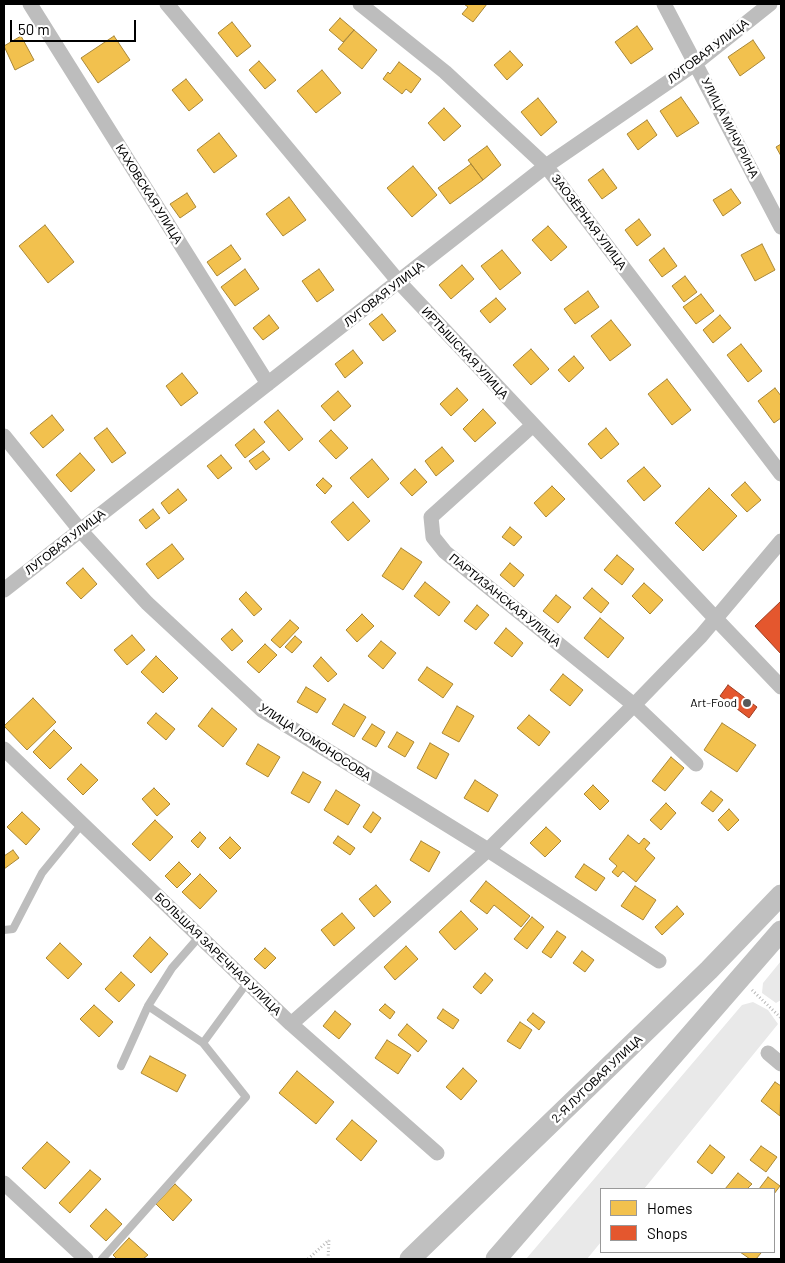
<!DOCTYPE html>
<meta charset="utf-8">
<style>
body{margin:0}
#map{position:relative;width:785px;height:1263px;overflow:hidden;background:#fff;font-family:Barlow,sans-serif}
canvas{display:block}
.frame{position:absolute;inset:0;border:5px solid #000;pointer-events:none}
.legend{position:absolute;left:600px;top:1188px;width:175px;height:65px;box-sizing:border-box;background:#fff;border:1px solid #999;margin:0;padding:6px 9px;list-style:none;font-size:15px;color:#000}
.legend li{display:flex;align-items:center;gap:10px;height:25px}
.legend b{width:25px;border:1px solid #999}
.scale{position:absolute;left:10px;top:20px;width:126px;height:22px;box-sizing:border-box;border:2px solid #000;border-top:0;padding-left:6px;font-size:15px;line-height:18px;white-space:nowrap;color:#000;-webkit-text-stroke:4px #fff;paint-order:stroke}
</style>
<div id="map">
<canvas width="785" height="1263"></canvas>
<div class="frame"></div>
<ul class="legend">
<li><b style="height:14px;background:#f2c14e"></b>Homes</li>
<li><b style="height:14px;background:#e4572e"></b>Shops</li>
</ul>
<div class="scale">50 m</div>
</div>
<script>
const g = document.querySelector('canvas').getContext('2d');
g.lineJoin = 'round';
function paint(path, color) {
  g.fillStyle = color;
  g.fill(path, 'evenodd');
}
function poly(rows) {
  const path = new Path2D();
  for (const r of rows) {
    path.moveTo(r[0], r[1]);
    for (let i = 2; i < r.length; i += 2) path.lineTo(r[i], r[i + 1]);
  }
  return path;
}
function stroke(path, color, width, dash) {
  g.strokeStyle = color;
  g.lineWidth = width;
  g.lineCap = dash ? 'butt' : 'round';
  g.setLineDash(dash || []);
  g.stroke(path);
}
function label(font, color, halo, rows, align = 'center') {
  g.font = font + ' Barlow,sans-serif';
  g.lineWidth = 5;
  g.setLineDash([]);
  g.textBaseline = 'middle';
  g.strokeStyle = halo;
  g.fillStyle = color;
  for (const [text, x, y, turn = 0] of rows) {
    g.save();
    g.translate(x, y);
    g.rotate((+turn || 0) * Math.PI / 180);
    g.textAlign = isNaN(turn) ? turn : align;
    if (halo) g.strokeText(text, 0, 0);
    g.fillText(text, 0, 0);
    g.restore();
  }
}
paint(poly([
 [781,961,781,1000,776,1003,762,993,763,983],
 [753,1002,768,1010,778,1024,644,1189,601,1189,601,1242,587,1259,526,1259,742,1005]
]), '#e9e9e9');
const homes = poly([
 [464,4,487,4,473,22,462,14,468,7,464,4],
 [340,18,354,30,343,42,329,30,340,18],
 [232,22,251,46,237,57,218,33,232,22],
 [637,26,653,49,631,64,615,42,637,26],
 [354,30,377,50,362,69,338,49,354,30],
 [21,36,34,60,15,70,4,46,21,36],
 [114,36,130,60,98,83,81,58,114,36],
 [753,40,765,58,740,76,728,57,753,40],
 [510,51,523,65,507,80,494,65,510,51],
 [259,61,276,80,265,89,249,70,259,61],
 [399,62,421,79,411,93,406,89,402,94,383,79,388,72,390,74,399,62],
 [322,70,341,93,316,113,297,91,322,70],
 [186,79,203,100,189,111,172,90,186,79],
 [681,97,699,123,677,137,660,111,681,97],
 [538,98,557,122,541,136,521,112,538,98],
 [444,108,461,126,444,141,428,123,444,108],
 [647,120,657,135,638,150,627,134,647,120],
 [219,133,237,156,214,173,197,150,219,133],
 [781,144,781,156,776,147,781,144],
 [487,146,501,165,483,180,468,160,487,146],
 [471,164,483,180,450,204,438,188,471,164],
 [413,166,437,195,412,217,387,188,413,166],
 [603,169,617,188,602,199,588,180,603,169],
 [731,189,741,203,723,216,713,200,731,189],
 [187,193,196,207,180,218,170,204,187,193],
 [289,197,306,220,283,236,266,214,289,197],
 [639,219,651,235,637,246,625,230,639,219],
 [45,225,74,262,48,283,19,246,45,225],
 [548,226,567,247,551,261,532,240,548,226],
 [762,244,775,270,755,281,741,255,762,244],
 [231,245,241,259,217,276,207,262,231,245],
 [664,248,677,266,662,277,649,260,664,248],
 [502,250,521,273,500,290,481,266,502,250],
 [462,265,474,279,451,299,439,285,462,265],
 [245,269,259,289,235,306,221,287,245,269],
 [319,269,334,290,317,302,302,281,319,269],
 [685,276,697,292,684,302,672,286,685,276],
 [588,291,599,307,575,324,564,309,588,291],
 [701,294,714,311,696,324,683,307,701,294],
 [496,298,506,309,490,323,480,311,496,298],
 [382,314,396,331,383,341,369,324,382,314],
 [269,315,279,328,263,340,253,328,269,315],
 [720,315,731,328,713,343,703,330,720,315],
 [611,320,631,345,610,361,591,336,611,320],
 [741,344,762,371,748,382,727,355,741,344],
 [531,349,549,369,531,385,513,365,531,349],
 [353,350,363,363,345,378,335,364,353,350],
 [574,356,584,368,569,382,558,370,574,356],
 [182,373,198,393,181,406,166,386,182,373],
 [667,379,691,410,672,425,648,394,667,379],
 [457,388,468,400,451,416,440,404,457,388],
 [775,388,781,396,781,418,774,423,758,401,775,388],
 [338,391,351,406,334,421,321,406,338,391],
 [483,409,496,423,475,442,463,429,483,409],
 [278,410,303,439,289,451,264,422,278,410],
 [52,415,64,430,43,448,30,433,52,415],
 [107,428,126,453,112,463,94,438,107,428],
 [606,428,619,444,601,459,588,444,606,428],
 [254,429,265,442,245,458,235,445,254,429],
 [331,430,348,448,336,459,319,441,331,430],
 [442,447,454,461,436,476,425,461,442,447],
 [263,451,270,459,256,470,249,461,263,451],
 [80,453,95,470,71,492,56,475,80,453],
 [221,455,232,468,218,479,207,466,221,455],
 [372,459,389,479,368,498,350,478,372,459],
 [644,467,661,486,644,501,627,481,644,467],
 [415,469,427,482,412,496,400,483,415,469],
 [323,478,332,486,325,494,316,485,323,478],
 [745,482,761,500,747,512,731,495,745,482],
 [552,486,565,499,546,517,534,503,552,486],
 [709,488,737,516,703,551,675,523,709,488],
 [178,489,187,500,169,514,161,503,178,489],
 [353,502,370,521,348,541,331,522,353,502],
 [153,509,160,518,146,529,139,520,153,509],
 [510,527,522,537,514,546,502,537,510,527],
 [172,544,184,559,158,579,146,564,172,544],
 [401,548,422,562,403,590,382,576,401,548],
 [617,555,634,569,622,585,604,570,617,555],
 [510,563,524,575,514,587,500,575,510,563],
 [83,568,97,584,81,599,66,583,83,568],
 [425,582,450,602,439,616,414,596,425,582],
 [644,583,663,600,650,614,632,596,644,583],
 [592,588,609,603,601,613,583,598,592,588],
 [246,592,262,609,254,616,239,599,246,592],
 [556,595,571,607,558,623,543,611,556,595],
 [477,605,489,615,476,630,464,621,477,605],
 [362,614,374,626,357,642,346,630,362,614],
 [600,618,624,638,608,658,584,638,600,618],
 [290,620,299,628,280,648,271,640,290,620],
 [506,628,523,643,512,657,494,643,506,628],
 [232,629,243,641,232,651,221,639,232,629],
 [132,635,145,650,127,665,114,650,132,635],
 [295,636,302,642,292,653,285,647,295,636],
 [381,641,396,653,383,669,368,656,381,641],
 [265,644,277,655,259,673,247,662,265,644],
 [156,656,178,678,163,693,141,672,156,656],
 [321,657,337,674,328,682,313,666,321,657],
 [427,667,453,684,443,698,418,680,427,667],
 [563,674,583,690,570,706,550,690,563,674],
 [306,687,326,699,317,713,297,702,306,687],
 [33,698,56,722,27,750,4,726,33,698],
 [344,704,366,717,354,737,332,724,344,704],
 [457,706,474,716,459,742,442,733,457,706],
 [212,708,237,729,223,747,198,726,212,708],
 [156,713,175,729,166,740,147,723,156,713],
 [529,715,550,732,539,746,517,728,529,715],
 [722,723,756,745,737,772,704,750,722,723],
 [372,724,385,732,376,747,362,739,372,724],
 [54,730,72,748,50,769,33,752,54,730],
 [397,732,414,742,405,757,388,747,397,732],
 [430,743,449,754,436,779,417,768,430,743],
 [258,744,280,757,268,777,246,764,258,744],
 [671,757,684,768,665,791,652,781,671,757],
 [81,764,98,780,83,795,67,779,81,764],
 [303,772,321,782,309,803,291,793,303,772],
 [475,780,498,795,488,812,464,798,475,780],
 [593,785,609,801,600,810,584,794,593,785],
 [154,788,170,804,157,816,142,799,154,788],
 [336,790,360,805,348,825,324,810,336,790],
 [711,791,723,800,713,812,701,803,711,791],
 [666,803,676,813,661,830,650,820,666,803],
 [729,809,739,820,728,831,718,820,729,809],
 [22,812,40,829,26,845,7,827,22,812],
 [373,812,381,818,371,833,363,827,373,812],
 [155,820,173,837,150,861,132,844,155,820],
 [546,827,561,841,545,857,530,843,546,827],
 [200,832,206,838,198,848,191,841,200,832],
 [628,835,639,844,644,838,650,843,645,849,655,858,636,882,623,871,618,877,612,872,617,866,609,859,628,835],
 [338,836,355,848,350,855,333,843,338,836],
 [230,837,241,848,230,859,219,848,230,837],
 [421,841,440,852,429,872,410,860,421,841],
 [13,850,19,858,4,869,4,856,13,850],
 [179,862,191,874,177,888,165,876,179,862],
 [584,864,605,878,596,891,575,877,584,864],
 [200,874,217,891,200,909,182,892,200,874],
 [486,881,530,916,521,927,494,905,487,914,470,901,486,881],
 [376,885,391,902,374,917,359,899,376,885],
 [635,886,656,900,643,920,621,906,635,886],
 [677,906,684,914,662,935,655,927,677,906],
 [461,911,478,929,455,950,439,932,461,911],
 [342,913,355,928,334,946,321,930,342,913],
 [532,917,544,927,527,949,514,939,532,917],
 [557,931,566,937,551,958,542,952,557,931],
 [150,937,168,954,151,973,133,956,150,937],
 [60,943,82,964,68,979,46,958,60,943],
 [406,946,418,959,395,980,384,967,406,946],
 [265,948,276,958,265,969,254,959,265,948],
 [582,951,594,960,585,972,573,963,582,951],
 [121,972,135,985,119,1002,105,989,121,972],
 [485,973,493,980,481,994,473,987,485,973],
 [385,1004,395,1012,390,1019,379,1010,385,1004],
 [94,1005,113,1022,99,1037,80,1019,94,1005],
 [443,1009,459,1020,453,1029,437,1018,443,1009],
 [335,1011,351,1024,339,1039,323,1026,335,1011],
 [533,1013,545,1022,539,1030,527,1020,533,1013],
 [520,1022,532,1030,520,1049,507,1041,520,1022],
 [407,1024,427,1041,418,1052,398,1035,407,1024],
 [387,1040,411,1055,398,1074,375,1058,387,1040],
 [150,1056,186,1075,177,1092,141,1073,150,1056],
 [463,1068,477,1081,461,1100,446,1087,463,1068],
 [297,1071,334,1102,316,1124,279,1093,297,1071],
 [775,1082,781,1086,780,1116,761,1101,775,1082],
 [352,1120,377,1141,361,1161,336,1139,352,1120],
 [47,1142,70,1162,45,1189,22,1168,47,1142],
 [710,1145,725,1157,712,1174,697,1162,710,1145],
 [761,1146,777,1157,766,1172,750,1160,761,1146],
 [90,1170,101,1179,70,1213,59,1203,90,1170],
 [738,1173,752,1184,747,1189,725,1189,738,1173],
 [768,1177,780,1186,774,1194,774,1189,759,1189,768,1177],
 [175,1184,192,1200,173,1221,156,1204,175,1184],
 [106,1209,122,1224,106,1241,90,1226,106,1209],
 [129,1238,148,1255,143,1259,117,1259,113,1255,129,1238],
 [740,1252,759,1252,761,1253,756,1259,750,1259,740,1252]
]);
paint(homes, '#f2c14e');
stroke(homes, '#a98737', 1);
const shops = poly([
 [781,601,781,654,755,626,781,601],
 [728,685,757,707,749,718,720,696,728,685]
]);
paint(shops, '#e4572e');
stroke(shops, '#a03d20', 1);
stroke(poly([
 [752,990,781,1018],
 [308,1259,329,1240],
 [328,1259,329,1240]
]), '#b8b8b8', 3, [1, 2.5]);
stroke(poly([
 [4,930,13,929,42,873,82,824],
 [203,1043,247,983],
 [121,1066,148,1006,172,968,199,937],
 [102,1259,246,1097,203,1043,148,1006]
]), '#bdbdbd', 8);
stroke(poly([
 [30,4,268,384],
 [167,4,399,282,716,619,781,687],
 [360,4,445,72,546,166,781,474],
 [664,4,781,227],
 [533,425,431,517,433,537,445,552,634,705,696,764],
 [4,436,80,530,147,603,262,710,488,850,659,961],
 [4,590,546,166,696,63,770,4],
 [4,749,291,1024,437,1153],
 [291,1024,488,850,634,705,701,636,781,541],
 [768,1053,781,1064],
 [4,1183,86,1259]
]), '#bdbdbd', 15);
stroke(poly([
 [410,1259,709,970,781,895],
 [496,1259,781,931]
]), '#c0c0c0', 21);
for (const [x, y, r, color] of [
 [747,703,5,"#595959"]
]) {
  const dot = new Path2D();
  dot.arc(x, y, r, 0, 2 * Math.PI);
  g.fillStyle = color;
  g.fill(dot);
  stroke(dot, '#fff', 2);
}
label('12px', '#000', '#fff', [
 ["ЛУГОВАЯ УЛИЦА",708,51,-37],
 ["УЛИЦА МИЧУРИНА",730,128,63],
 ["КАХОВСКАЯ УЛИЦА",149,194,58],
 ["ЗАОЗЁРНАЯ УЛИЦА",589,222,53],
 ["ЛУГОВАЯ УЛИЦА",384,294,-38],
 ["ИРТЫШСКАЯ УЛИЦА",465,353,47],
 ["ЛУГОВАЯ УЛИЦА",65,542,-38],
 ["ПАРТИЗАНСКАЯ УЛИЦА",505,600,39],
 ["УЛИЦА ЛОМОНОСОВА",315,742,33],
 ["БОЛЬШАЯ ЗАРЕЧНАЯ УЛИЦА",218,954,44],
 ["2-Я ЛУГОВАЯ УЛИЦА",597,1079,-44]
]);
label('12px', '#000', '#fff', [
 ["Art-Food",737,703]
], 'right');
</script>
